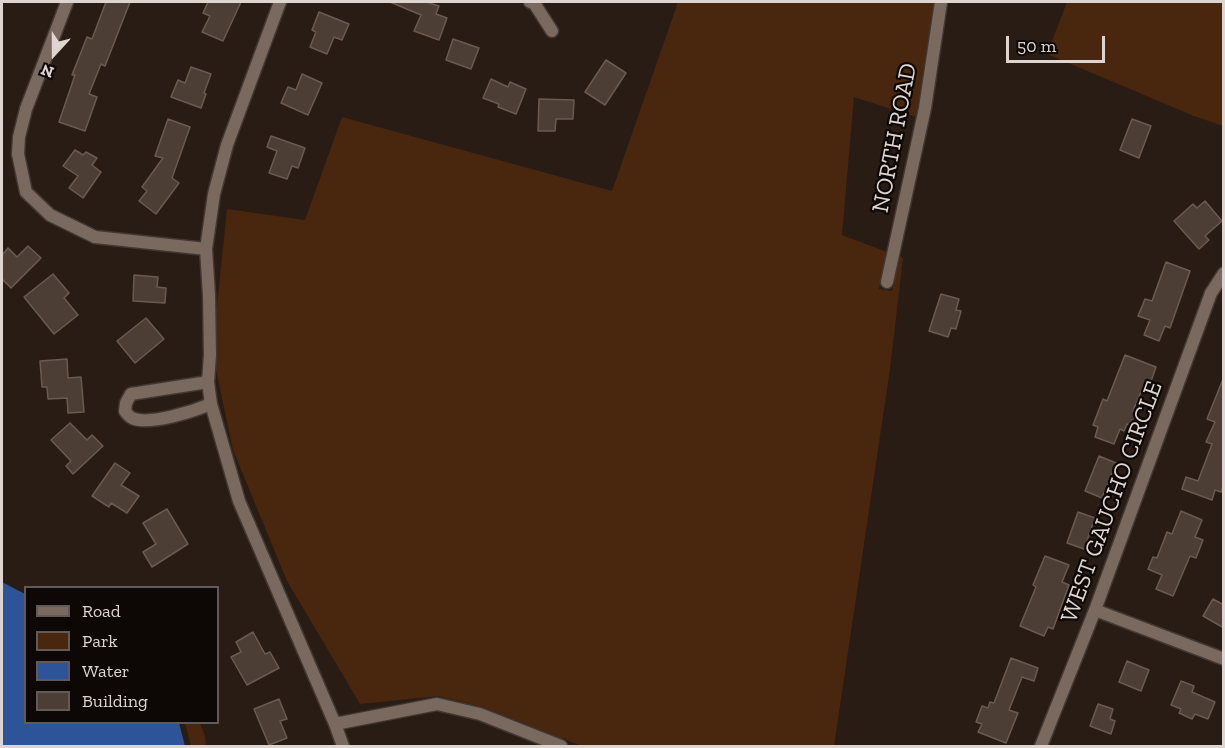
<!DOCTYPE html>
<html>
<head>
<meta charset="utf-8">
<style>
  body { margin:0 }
  #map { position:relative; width:1225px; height:748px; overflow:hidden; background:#291c14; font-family:"Zilla Slab",serif }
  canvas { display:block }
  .frame { position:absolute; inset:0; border:3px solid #ded5d0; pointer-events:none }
  .legend { position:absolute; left:24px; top:586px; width:195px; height:138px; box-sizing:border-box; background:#0d0805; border:2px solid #615a56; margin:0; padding:8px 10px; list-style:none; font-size:18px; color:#ded5d0 }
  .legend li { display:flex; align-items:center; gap:12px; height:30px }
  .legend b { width:30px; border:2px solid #615a56 }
  .north { position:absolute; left:24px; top:24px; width:60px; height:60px; -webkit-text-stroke:4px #0d0805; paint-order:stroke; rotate:201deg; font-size:16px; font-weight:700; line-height:24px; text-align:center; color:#ded5d0 }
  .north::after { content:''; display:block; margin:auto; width:21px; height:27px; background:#ded5d0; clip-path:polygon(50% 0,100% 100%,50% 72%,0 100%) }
  .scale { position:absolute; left:1006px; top:36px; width:99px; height:27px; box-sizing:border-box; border:3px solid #ded5d0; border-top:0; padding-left:8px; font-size:18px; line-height:21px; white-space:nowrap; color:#ded5d0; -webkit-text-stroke:4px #0d0805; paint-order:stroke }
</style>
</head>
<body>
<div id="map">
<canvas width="1225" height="748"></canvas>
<div class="frame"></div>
<ul class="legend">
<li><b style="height:8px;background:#79695f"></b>Road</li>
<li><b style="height:16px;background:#49260e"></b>Park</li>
<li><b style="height:16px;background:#2d5399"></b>Water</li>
<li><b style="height:16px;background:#4d3e35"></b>Building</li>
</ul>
<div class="north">N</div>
<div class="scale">50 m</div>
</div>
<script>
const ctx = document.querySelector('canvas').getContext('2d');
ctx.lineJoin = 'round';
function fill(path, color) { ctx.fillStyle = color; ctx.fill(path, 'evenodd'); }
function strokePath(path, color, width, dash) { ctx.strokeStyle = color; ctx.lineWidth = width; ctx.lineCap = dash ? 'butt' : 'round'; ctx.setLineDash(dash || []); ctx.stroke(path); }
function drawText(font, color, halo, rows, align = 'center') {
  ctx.font = font + ' "Zilla Slab",serif'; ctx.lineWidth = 4.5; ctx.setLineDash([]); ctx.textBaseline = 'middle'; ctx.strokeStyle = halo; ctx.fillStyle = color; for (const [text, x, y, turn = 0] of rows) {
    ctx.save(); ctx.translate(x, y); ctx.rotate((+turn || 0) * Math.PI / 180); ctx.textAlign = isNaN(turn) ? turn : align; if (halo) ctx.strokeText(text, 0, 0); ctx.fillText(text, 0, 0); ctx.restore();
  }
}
const green = new Path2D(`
  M678,2h256l-18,115 -62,-20 -12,138 45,17 -8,37 13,2 8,-35 3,2 -13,111 -56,377h-252l-16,-6v-2h-5l-78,-31 -44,-11 -79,8 -73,-123 -54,-131 -17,-80v-54l11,-107 78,11 37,-103 270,74z
  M1067,2h156v124l-29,-10 -147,-62z
  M185,723h15l5,13 1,10h-15z`);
const water = new Path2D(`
  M2,582l23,12 1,128 153,1 6,23h-183z`);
const building = new Path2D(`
  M106,2h24l-25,64 -4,-2 -12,30 8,3 -12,34 -26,-9 16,-47h-3l15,-38 5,2z
  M208,2h33l-18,39 -21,-9 8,-16 -7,-3z
  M390,2h36l13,4 -3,8 11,4 -8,22 -25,-9 7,-16z
  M319,12l30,12 -7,16 -8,-3 -7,17 -17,-7 6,-15 -4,-2z
  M453,39l26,9 -8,21 -25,-9z
  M606,60l20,13 -21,32 -20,-13z
  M191,67l20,7 -7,19 2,1 -5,14 -30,-11 7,-17 7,3z
  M302,74l20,9 -14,32 -27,-12 7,-16 8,3z
  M491,79l17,8 2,-5 16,7 -10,25 -18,-7 1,-3 -16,-6z
  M539,99l35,1 -1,19h-17l-1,12h-17z
  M168,119l22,8 -18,51 7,5 -23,31 -17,-13 8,-10 -5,-4 21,-29 -8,-2z
  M1132,119l19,7 -12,32 -19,-8z
  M271,136l34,12 -7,20 -6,-2 -5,13 -18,-6 8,-22 -10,-4z
  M75,150l8,5 3,-3 11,6 -5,7 9,7 -18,26 -14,-10 9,-12 -15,-10z
  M1205,201l17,20 -17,15 4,4 -10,9 -25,-28 19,-17 4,4z
  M28,246l13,12 -30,30 -9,-9v-24l6,-7 9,9z
  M1166,262l24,9 -20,57 -5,-2 -6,15 -15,-6 6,-15 -12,-4 7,-17 7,2z
  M53,274l16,19 -5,5 14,17 -24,19 -30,-37z
  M134,275l24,2 -1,10 9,1 -1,15 -32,-2z
  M941,294l18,5 -3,11 5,1 -5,18 -5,-1 -3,9 -19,-6z
  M146,318l18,21 -29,24 -18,-22z
  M1125,355l31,12 -6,17 -5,-2 -12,29 5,2 -5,14 -6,-3 -3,7 -4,-2 -6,15 -19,-7 3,-10 -5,-2 10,-26 4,2z
  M67,359l1,19 13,-1 3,35 -16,1 -1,-15 -19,1 -1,-12h-5l-2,-26z
  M1223,379l1,105 -3,8 -6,-2 -3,10 -30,-11 4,-12 12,4 14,-37 -6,-2 9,-20 -8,-3z
  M70,423l17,17 5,-5 11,11 -30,28 -7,-8 5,-5 -20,-21z
  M1099,456l17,7 -14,35 -17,-7z
  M115,463l15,10 -9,12 18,11 -12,17 -16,-10 -2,4 -17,-11z
  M167,509l21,35 -36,23 -9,-15 13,-8 -13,-21z
  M1181,511l21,9 -7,17 8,3 -7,18 -6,-2 -17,40 -17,-7 6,-14 -14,-6 5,-12 4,1 10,-26 5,2z
  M1078,512l17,6 -11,31 -17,-6z
  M1045,556l24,9 -7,17 7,3 -16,44 -5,-2 -4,9 -24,-10 16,-39 -3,-2z
  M1213,599l11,6v23l-21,-12z
  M253,632l12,22 5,-2 9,16 -32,17 -16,-28 10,-5 -5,-10z
  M1011,658l27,10 -4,13 -12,-4 -13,33 9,3 -12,30 -28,-11 4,-8 -6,-2 6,-16 6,2 2,-6 4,1z
  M1127,661l22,9 -8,21 -22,-9z
  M1181,681l13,5 -2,6 23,10 -7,17 -13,-5 -3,5 -13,-6 2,-4 -10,-4z
  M279,699l8,20 -7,2 7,17 -18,7 -15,-36z
  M1098,704l15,5 -3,10 5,2 -4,13 -21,-8z`);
const street = new Path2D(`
  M67,2l-41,107 -7,28 -1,17 8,38 24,23 45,22 111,12
  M280,2l-53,143 -13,49 -8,55 3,46 1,60 -2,27 3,22 28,97 96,223 8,22
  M530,2l4,1 18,28
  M887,282l38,-174 16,-106
  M208,382l-77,12 -5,9 -1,8c1,2 5,6 7,7 17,8 62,-7 79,-14
  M1095,610l129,49
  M335,724l102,-20 43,10 81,32
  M1041,746l54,-136 116,-317 13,-20`);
const streetNames = [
  ["NORTH ROAD",895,138,-79],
  ["WEST GAUCHO CIRCLE",1112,502,-70]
];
fill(green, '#49260e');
fill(water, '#2d5399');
fill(building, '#4d3e35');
strokePath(building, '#6a5b51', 1.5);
strokePath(street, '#423833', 15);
strokePath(street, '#79695f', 12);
drawText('24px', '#ded5d0', '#0d0805', streetNames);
</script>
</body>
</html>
